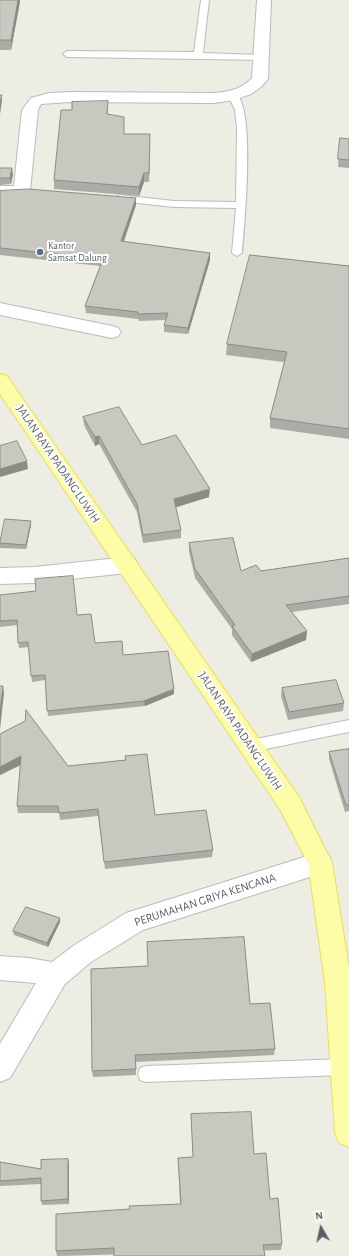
<!DOCTYPE html>
<html>
<head>
<meta charset="utf-8">
<style>
  body { margin:0 }
  #map { position:relative; width:349px; height:1256px; overflow:hidden; background:#edede3; font-family:"Alegreya Sans",sans-serif }
  canvas { display:block }
  .north { position:absolute; left:301px; top:1208px; width:40px; height:40px; -webkit-text-stroke:3px #fff; paint-order:stroke; rotate:351deg; font-size:11px; font-weight:700; line-height:16px; text-align:center; color:#5b5d63 }
  .north::after { content:''; display:block; margin:auto; width:14px; height:18px; background:#5b5d63; clip-path:polygon(50% 0,100% 100%,50% 72%,0 100%) }
</style>
</head>
<body>
<div id="map">
<canvas width="349" height="1256"></canvas>
<div class="north">N</div>
</div>
<script>
const ctx = document.querySelector('canvas').getContext('2d');
ctx.lineJoin = 'round';
function strokePath(path, color, width, dash) { ctx.strokeStyle = color; ctx.lineWidth = width; ctx.lineCap = dash ? 'butt' : 'round'; ctx.setLineDash(dash || []); ctx.stroke(path); }
function fill(path, color) { ctx.fillStyle = color; ctx.fill(path, 'evenodd'); }
function drawText(font, color, halo, rows, align = 'center') {
  ctx.font = font + ' "Alegreya Sans",sans-serif'; ctx.lineWidth = 4; ctx.setLineDash([]); ctx.textBaseline = 'middle'; ctx.strokeStyle = halo; ctx.fillStyle = color; for (const [text, x, y, turn = 0] of rows) {
    ctx.save(); ctx.translate(x, y); ctx.rotate((+turn || 0) * Math.PI / 180); ctx.textAlign = isNaN(turn) ? turn : align; if (halo) ctx.strokeText(text, 0, 0); ctx.fillText(text, 0, 0); ctx.restore();
  }
}
const lane = new Path2D(`
  M201,0h8l-6,53 59,2 3,1 1,2 -1,2 -198,-3 -4,-3 4,-3 127,1z
  M233,92c24,6 11,138 9,161l-5,3 -5,-3 4,-45 -62,-1 -55,-6 -5,-3 5,-3 55,6 62,1 1,-75 -2,-17 -7,-15z
  M349,720v12l-98,20 -5,-2 -2,-4 2,-4 5,-2z
  M345,1059l4,2v12l-4,2 -199,7 -6,-2 -2,-6 2,-6 6,-2z`);
const street = new Path2D(`
  M257,0h14l-3,79 -7,8 -10,7 -17,6 -20,3 -144,-1 -29,2 -3,6 -8,81 -2,4 -28,1v-10h14l8,-76 9,-12 18,-5 21,-1 144,1c15,-1 28,-4 38,-15z
  M0,303l112,23 6,2 3,4 -3,4 -6,2 -112,-23z
  M127,557l8,2 3,6 -3,6 -8,2 -93,10 -34,1v-16l34,-1z
  M320,852l9,3 3,8 -3,8 -186,59 -52,32 -26,22 -55,94 -10,4v-38l36,-61 -36,-3v-24l29,2 23,4 21,-16 53,-33z`);
const primary = new Path2D(`
  M0,374l7,2 292,421 33,66 17,105v179l-10,-4 -4,-10 -10,-150 -13,-93 -4,-27 -27,-52 -281,-417z`);
const wall = new Path2D(`
  M0,0h20l-9,50h-11z
  M108,101v13l16,20h26l-1,48h-5l-5,14 -85,-7v-9l18,-70z
  M340,138l9,1v29l-11,-1z
  M0,168l13,6 -2,10 -11,1z
  M0,191l136,7v7l-12,37 86,11v7l-22,74 -24,-2v-7l2,-5 -27,1 -1,-2 -52,-6 -1,-7 15,-40 -100,-11z
  M349,266v173l-79,-11v-10l14,-56 -58,-7 1,-11z
  M83,417l59,28 67,52 -34,10 6,23v8l-38,5 -6,-31 -38,-68 -4,2 -11,-21z
  M31,521v4l-5,24 -26,-1v-7z
  M189,543l52,28h20l88,-13v46l-57,8 15,19 -1,9 -55,22 -19,-27v-6l-37,-51 -6,-26z
  M0,595l77,20 18,28 28,12 51,39 -29,12 -97,10 -3,-36 -13,2 -3,-35 -10,1 -2,-23 -17,2z
  M282,688l62,15 -1,8 -55,9 -7,-24z
  M0,734l68,32 57,-6v-4l30,59 58,35 -1,7 -107,12 -7,-53 -38,4 -1,-7h-41l-1,-7 4,-41 -21,10z
  M349,749v62l-4,1 -16,-53v-7z
  M60,918v4l-12,25 -34,-12 -1,-4z
  M250,1004l25,45 -1,6 -138,7v13l-43,2 -1,-6z
  M191,1114l63,40 16,45 12,45 -1,6 -224,6 -1,-5 74,-42 50,-5 -2,-46 15,-1z
  M68,1159l1,5v40l-27,1 -1,-4v-17l-41,2v-24l41,7z`);
const shadedWall = new Path2D(`
  M18,0h2v2l-9,48v-10z
  M2,95v6l-2,13v-10z
  M150,134v10l-1,38v-9z
  M12,168l1,6 -2,10 -1,-6z
  M144,173v9l-5,14v-9z
  M136,198v7l-15,43v-7z
  M210,253v7l-22,74v-6z
  M99,436v8l-4,2v-9z
  M27,461l1,8 -28,8v-8z
  M210,489l-1,8 -35,11v-9z
  M31,521v4l-5,24v-4z
  M307,631l-1,9 -55,22 1,-8z
  M3,686l1,7 -4,37v-18z
  M174,689v5l-29,12 -1,-5z
  M21,756l1,8 -22,11v-8z
  M60,918v4l-12,25 -1,-4z
  M68,1159l1,5v40l-1,-5z`);
const building = new Path2D(`
  M0,0h18l-7,40h-11z
  M0,95h2l-2,9z
  M108,101l-1,13 17,3v17h26l-1,39h-5l-5,14 -85,-7 7,-70h11v-8z
  M340,138l9,1v21l-11,-1z
  M0,168h12l-2,10h-10z
  M28,189l108,9 -15,43 89,12 -22,75 -24,-3 4,-12 -30,1v-2l-53,-6 18,-47 -103,-11v-57z
  M250,255l99,11v163l-79,-11 17,-66 -60,-8z
  M119,407l23,38 34,-10 34,54 -36,10 7,31 -38,5 -6,-31 -38,-68 -4,1 -12,-20z
  M17,441l10,20 -27,8v-23z
  M5,519l26,2 -5,24 -26,-2z
  M233,538l8,33 15,-6 5,6 88,-13v38l-63,9 21,26 -55,23 -20,-28 3,-1 -40,-56 -6,-26z
  M73,576l4,39 14,-1 4,29 27,-2 1,14 45,-4 6,38 -30,12 -97,10 -2,-36 -14,1 -3,-34 -10,1 -1,-23 -17,1v-26l36,-4 -1,-12z
  M336,680l8,23 -55,9 -7,-24z
  M0,686h3l-3,26z
  M26,710l42,56 58,-6 -1,-4 22,-2 8,61 51,-5 7,40 -109,12 -6,-53 -39,4 -1,-7h-41l4,-50 -21,11v-33l25,-13z
  M349,749v56h-3l-17,-53z
  M26,907l34,11 -13,25 -34,-12z
  M244,937l6,67 20,-1 5,46 -140,6 1,14 -44,2 -1,-102 57,-3 -1,-24z
  M251,1112l3,42 12,-1 4,46 8,-1 4,46 -19,1 2,11h-151v-8l-58,3v-37l74,-5 -1,-3 52,-2 -3,-46 15,-1 -2,-43z
  M68,1159v40l-27,2v-23l-41,3v-19l41,7v-9z`);
const markers = [
  [40,252,4,"#5c6f8a"]
];
const farServicenames = [
  ["Kantor",48,246],
  ["Samsat Dalung",48,258]
];
const streetNames = [
  ["JALAN RAYA PADANG LUWIH",58,464,56],
  ["JALAN RAYA PADANG LUWIH",240,731,56],
  ["PERUMAHAN GRIYA KENCANA",205,900,-18]
];
strokePath(lane, '#babbc1', 2);
strokePath(street, '#babbc1', 2);
strokePath(primary, '#efdc5a', 2);
fill(lane, '#fff');
fill(street, '#fff');
fill(primary, '#fdfda7');
fill(wall, '#acaba5');
fill(shadedWall, '#8c8b86');
fill(building, '#c8c7c0');
strokePath(building, '#8c8b86', 1);
for (const [x, y, r, color] of markers) { const dot = new Path2D(); dot.arc(x, y, r, 0, 2 * Math.PI); ctx.fillStyle = color; ctx.fill(dot); strokePath(dot, '#fff', 1.5); }
drawText('10px', '#4e5e75', '#fff', farServicenames, 'left');
drawText('12px', '#5b5d63', '#fff', streetNames);
</script>
</body>
</html>
